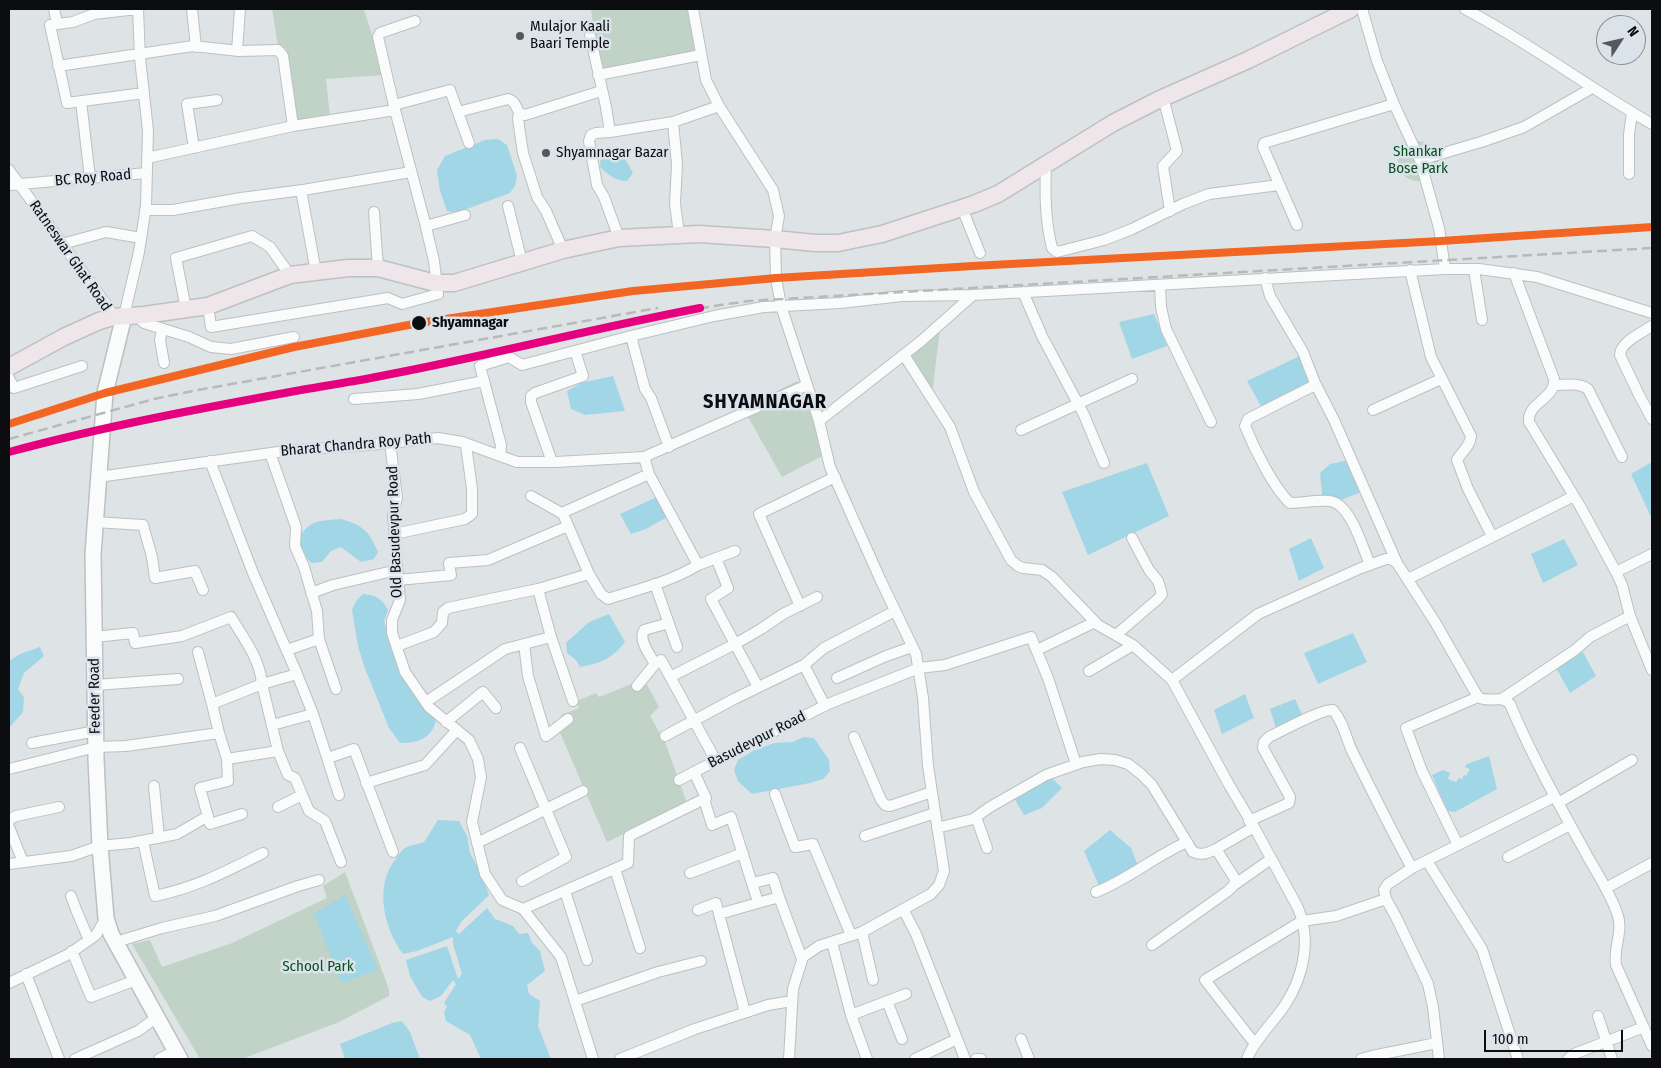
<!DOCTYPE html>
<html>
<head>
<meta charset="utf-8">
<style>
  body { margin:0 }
  #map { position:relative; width:1661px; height:1068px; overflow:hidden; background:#dee3e6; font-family:"Fira Sans Condensed",sans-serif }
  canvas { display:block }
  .frame { position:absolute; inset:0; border:10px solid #0b0d10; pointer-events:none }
  .north { position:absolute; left:1596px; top:15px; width:50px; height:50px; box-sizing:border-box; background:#dbe3ea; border:1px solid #888d93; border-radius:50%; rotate:55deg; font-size:14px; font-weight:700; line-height:20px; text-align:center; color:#0b0d10 }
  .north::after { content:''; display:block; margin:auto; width:18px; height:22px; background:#55585b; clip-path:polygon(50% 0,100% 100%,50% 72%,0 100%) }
  .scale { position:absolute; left:1484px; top:1030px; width:139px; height:22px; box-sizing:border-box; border:2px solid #0b0d10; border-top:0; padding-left:6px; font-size:15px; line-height:18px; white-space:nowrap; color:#0b0d10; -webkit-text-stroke:4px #dbe3ea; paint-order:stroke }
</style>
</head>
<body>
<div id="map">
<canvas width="1661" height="1068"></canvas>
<div class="frame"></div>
<div class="north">N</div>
<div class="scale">100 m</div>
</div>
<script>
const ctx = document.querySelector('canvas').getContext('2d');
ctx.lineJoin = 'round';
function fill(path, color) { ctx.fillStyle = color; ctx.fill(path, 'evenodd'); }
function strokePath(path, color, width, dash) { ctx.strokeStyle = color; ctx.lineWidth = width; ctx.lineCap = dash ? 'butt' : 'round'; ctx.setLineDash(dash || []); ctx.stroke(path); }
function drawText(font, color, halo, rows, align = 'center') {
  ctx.font = font + ' "Fira Sans Condensed",sans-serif'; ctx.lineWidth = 5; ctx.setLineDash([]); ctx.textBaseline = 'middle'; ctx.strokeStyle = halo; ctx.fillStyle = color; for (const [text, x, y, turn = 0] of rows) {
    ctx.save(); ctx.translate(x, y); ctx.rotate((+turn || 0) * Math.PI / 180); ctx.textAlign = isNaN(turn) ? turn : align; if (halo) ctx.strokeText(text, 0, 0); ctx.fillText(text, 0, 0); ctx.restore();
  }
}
const green = new Path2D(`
  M272,9l92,1 21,65 -59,4 4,38 -33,3 -11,-71 -8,-3z
  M591,9h98l8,44 -96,17 -7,-34z
  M1398 161a20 20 0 1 1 40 0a20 20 0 1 1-40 0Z
  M940,329l-9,73 -31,-41z
  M797,381l33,71 -48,25 -39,-69z
  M644,679l15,28 -9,9 15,26 22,61 -80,39 -49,-114 5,-6 -2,-7 18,-7 -2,-7 19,-8 3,4z
  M345,872l44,117v7l-50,26 -97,37h-42l-68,-115 18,-4 12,27 70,-24 95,-45 -4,-12z`);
const water = new Path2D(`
  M498,139l9,6 10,31 -2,10 -5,7 -54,20 -9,-2 -7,-20 -3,-21 8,-14 40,-16z
  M605,152c18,3 20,5 28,21l-6,8c-12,0 -18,-6 -27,-14l1,-11z
  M1154,314l13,32 -35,13 -13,-37z
  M1300,356l11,27 -49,25 -15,-27z
  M613,376l12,35 -40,4 -14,-6 -4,-18 14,-8z
  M1349,460l16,14 -6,19 -16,6 -2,9 -18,-5 -3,-30 10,-9z
  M1652,462v57l-21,-45z
  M1147,463l22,53 -81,39 -26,-63z
  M657,497l12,19 -23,13 -15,5 -11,-20z
  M341,519c23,7 27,11 37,33l-4,7 -13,3 -20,-15 -10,4 -9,11 -11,1 -10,-11 -3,-13c12,-20 22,-18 43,-20z
  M1311,538l13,30 -25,13 -10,-32z
  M1564,539l14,26 -35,18 -12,-29z
  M363,594c12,1 19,4 25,16l-4,11 13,43 11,19 28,37c-4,19 -19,23 -36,23l-11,-15 -25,-62 -6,-20 -6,-36 4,-9z
  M609,614l16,28c-13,17 -24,21 -45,25l-4,-7 -9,-7 -1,-10 23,-21z
  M1353,633l14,29 -49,22 -14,-31z
  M40,647l4,9 -20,17 -6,16 6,8 -1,15 -14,16v-67l11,-7z
  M1583,652l13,24 -26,17 -15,-27z
  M1245,694l9,24 -32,16 -8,-24z
  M1295,699l8,18 -27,11 -6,-19z
  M804,737l10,1 15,22 1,11 -7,8 -13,4 -58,11 -14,-13 -4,-11 4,-10 15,-9 21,-8 19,-1z
  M1489,756l8,33 -42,23 -8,-1 -15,-36 11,-5 7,3 -2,6 8,3 3,-4 3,1 2,-4 2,1 4,-7 -5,-2 2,-3z
  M1050,776l12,12 -20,20 -18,7 -10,-17z
  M438,820l21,1 8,15 3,17 10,19 9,23 -28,27 -5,9 3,3 28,-26 8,11 18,7 6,8 9,-1 4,10 8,8 5,20 -18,14 2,9 11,7 -2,25 13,33h-70l-11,-24 -24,-14 -2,-8 3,-7 -3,-3 12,-19 -3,-4 -12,16 -11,5 -8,-4 -12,-21 -4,-16 41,-14 11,33 4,-5 -9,-30v-7l-36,14 -14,3c-19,-25 -29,-68 -8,-94 3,-4 7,-10 10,-12 6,-3 14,-4 19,-6z
  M1110,830l21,18 7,18 -38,22 -16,-37z
  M345,895l33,75 -37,13 -27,-69z
  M402,1021l8,11 10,27h-75l-5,-15 52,-21z`);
const street = new Path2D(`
  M54,9l3,15
  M137,9l-43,5 -21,8 -23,3 17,78 77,-10
  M192,9l4,38
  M693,9l13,71 13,26 54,84 6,26 -4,23 1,39 5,28 38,115 11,46 51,114 35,73 7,44 5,68 16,105 -5,14 -8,9 -69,38 -43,14 -16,11 -10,32 -4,70
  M1465,9c65,34 124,79 187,115
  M590,35l16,72 4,25
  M237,51l3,-42
  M58,66l135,-20 46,5 39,-1 5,6 10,70
  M598,75l103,-20
  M1163,97l14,54 -14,15 7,45
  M81,101l9,77
  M394,105l56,-15 19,53
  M458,112l50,-13c7,2 8,7 11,14l6,2 76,-24
  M519,113l-1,6 5,34 14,44 9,14 17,39
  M673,122l4,42 -2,40 4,30
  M194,148l-7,-44 30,-4
  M147,158l146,-32 102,-16
  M1420,160l61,-18 43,-15 68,-39
  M1046,165c-1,28 -1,55 6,83l5,4 47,-12 28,-11 51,-25 26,-10 70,-9
  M9,170l99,137 5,10
  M1629,174v-40l3,-21
  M9,185l138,-12
  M301,190l15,82
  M508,206l14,56
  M962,208l18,45
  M145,210h28l68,-12 62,-8 108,-18
  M374,212l4,56
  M1297,225l-34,-78 1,-4 130,-39
  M426,226l39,-11
  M619,238l-15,-41 -7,-12 -8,-44 2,-6 5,-2 14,-1 63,-10 46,-16
  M62,244l44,-12 35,6
  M1445,269h34l58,8 115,36
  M1474,269l8,51
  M1410,270l21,87 40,79c-1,11 -9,15 -14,24l11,29 24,47
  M1514,273l40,106c2,20 -27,23 -25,43l51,84 36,66 6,13 8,31 22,54
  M1265,278l5,18 33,56 12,31 -2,3 -65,33 -3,7c9,22 28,61 45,77 13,0 26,-3 39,-2 21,1 34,47 41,64
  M1160,285l1,22 5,22 45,93
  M1023,292l19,44 42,79 20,48
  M208,306l3,21 177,-29 14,6 36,-10 -4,-33 -9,-38 -30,-113 -17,-73 2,-4 35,-12
  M186,309l-10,-51 76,-22 18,11 20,28
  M136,315l8,8 45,14 22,10 20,2 63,-12
  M124,316l15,-64 7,-46 2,-75 -8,-73 -2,-49
  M1652,326c-9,6 -32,16 -32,29l19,40 13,24
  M162,329l-2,11 4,23
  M904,355l46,72 24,65 37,68 7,6 5,2 19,2 10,7 46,48 35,20 39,35 56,103 26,44 43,79c15,32 7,70 -12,99 -12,18 -30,34 -38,54
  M9,378l5,10 68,-22
  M1314,381l20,39 63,143
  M1554,385c12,0 24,-3 34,4l34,68
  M354,399l64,-5 66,-13
  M1373,410l68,-31
  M819,421l101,-79 53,-47 472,-26 -6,-41 -19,-68 -26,-56 -17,-43 -15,-52
  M1021,430l111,-51
  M390,443l7,54 -4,19 7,84 -8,20v13l13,39 24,35 40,33 9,19 3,18 -9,45 13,52 17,26 21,9 38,48 32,102
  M669,447l-18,-49 -6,-9 -14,-53 83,-20 50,-9 76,-4 62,-7 71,-1
  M270,453l26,74 -1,19 9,21 13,44 2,28 17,50
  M500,456l1,-11 -21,-79 29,-9 13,8 109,-29
  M210,461l43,112 44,101 -35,10 16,67 10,24 7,3 14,33 16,10 16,41
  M552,462l-21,-60v-6l4,-3 48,-17 -8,-25
  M98,477l195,-27 65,-4 80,-8 24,4 55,20h39l88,-5 163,-72
  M531,496l32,18
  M95,522l48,3 9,32 3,21 40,-7 8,19
  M394,534l71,-15 7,-5v-25l-6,-44
  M716,558l12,30 -17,11 47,88
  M698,565l37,-14
  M1616,572l36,-18
  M589,574l12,20 7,5c31,-10 62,-17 90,-34l-49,-91 -5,-17
  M1408,579l166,-83
  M398,580l53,-5 -2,-12 39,-3 80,-34
  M655,584l22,63
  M311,593l22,-8 64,-15
  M800,606l-41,-92 76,-37
  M1116,635l43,-37 3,-4 -4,-13 -9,-11 -17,-32
  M94,637l39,-4 2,10 47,-7 49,-19c13,22 29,42 31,67l-50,20 7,29 8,26 1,22 -28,7 10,36 32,-10
  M551,637l22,64
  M524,644l4,32 18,60 22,-17
  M397,646l37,-14 8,-9 1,-11 5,-4 90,-19
  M287,650l32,-11
  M1037,650l58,-28
  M198,652l14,52
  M655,664c-5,-9 -17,-24 -11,-34l25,-7
  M804,665l20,-17 71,-37
  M1089,671l44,-26
  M297,674l16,40
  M670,677l65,-33 26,-15 22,-15 34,-17
  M837,678l49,-22 26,-9
  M1172,680l86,-66 103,-46 25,-9h5l6,4 38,59 43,75c12,7 23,-3 32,7 21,50 47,97 73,144 11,21 26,42 34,65 7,18 -4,34 -1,52l36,81
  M95,685l83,-6
  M637,686l18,-22 6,-4 55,101
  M1502,699l73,-49 15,-13 40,-21
  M426,702l79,-53 46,-12 -13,-48 51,-15 -26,-60 1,-2 85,-38
  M446,722l37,-30 13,16
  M272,725l41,-11 26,81
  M665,736l69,-37 70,-34 21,41
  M854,737l27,63 4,5 5,1 42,-14
  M32,743l64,-12
  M520,748l46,109 -44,24
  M328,758l26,-9 39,103
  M227,759l51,-8
  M9,769l87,-22 30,-1 93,-13
  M679,780l15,-8
  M366,783l59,-18 32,-35
  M154,786l5,52
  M775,794l20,53 18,-3 38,91
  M704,799l8,26 19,-8 27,85
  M1558,803l74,-43
  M278,807l24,-12
  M976,817l11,31
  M9,821l1,-2 6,-3 43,-9
  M1249,821l40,-18 1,-6 -27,-49 1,-6 5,-5c13,-6 52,-28 64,-27 10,11 13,28 19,41 20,40 39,79 60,117
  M9,827l14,35
  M937,828l36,-9 17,-12 56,-32 37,-13 18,-3 14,1 13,4 13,10 11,11 41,67c9,4 15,1 23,-3l19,30 -1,6 -6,6 -76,54
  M865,836l70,-23
  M143,841l12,55c42,-9 70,-24 108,-43
  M477,843l106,-52
  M1458,845l-36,-74 -16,-43 72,-31
  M1216,849l38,-22
  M1508,857l62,-32
  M1427,861l55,88 36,110
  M9,864l62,-8 29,-10 31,-3 46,-9 31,-18
  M615,869l25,79
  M690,873l53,-20
  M753,883l20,-5 6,19 23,62
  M1234,885l37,-26
  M1606,888l46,-25
  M565,891l22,69
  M1096,892c33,-13 59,-36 91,-50
  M71,896l6,16 12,28
  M523,909l105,-46 1,-27 77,-38 -12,-26 134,-68 91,-36 26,-3 86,-28 17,41 28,86
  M903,909l13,25 49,125
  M698,910l18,-7 29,109
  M719,914l60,-17
  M862,932l11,48
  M116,942l46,-14 53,-12 83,-30 21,-6
  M832,942l19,73 16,44
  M72,951l19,46 45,-17
  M26,974l33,85
  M9,983l60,-29 20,-14 7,-5 10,-17
  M575,1001l83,-29 43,-11
  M887,1001l15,38
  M851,1015l55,-21
  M1598,1016l14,43
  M1021,1039l8,20
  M1255,1044l-50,-64 97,-59 34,-5 50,-17
  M75,1059l63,-28 19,-14
  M159,1059l16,-8
  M620,1059l75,-30 73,-24 24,-4
  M915,1059l42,-20
  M976,1059h5
  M1361,1059l11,-3 65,-13
  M1439,1059l-6,-52 -5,-23 -32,-67 -10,-18 -2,-9 4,-6 24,-16 142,-71
  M1568,1059l6,-5 70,-27`);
const secondary = new Path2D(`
  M124,316l-19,77 -12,161 3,205 4,87 6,72 5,16 69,125`);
const primary = new Path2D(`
  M9,367l55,-30 35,-16 14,-4 31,-2 64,-9 82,-31 58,-7h30l57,15h19l109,-33 56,-12 80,-4 76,5 40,4h23l44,-9 92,-30 24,-10 115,-71 45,-23 90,-40 103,-51`);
const rail = new Path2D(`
  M9,439l145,-40 44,-9 460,-82
  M9,452c123,-34 250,-53 376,-76 121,-23 241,-59 364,-75l903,-53`);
const rail1 = new Path2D(`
  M9,424l96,-31 189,-46 125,-24 214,-32 143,-13 197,-12 468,-25 211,-14`);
const rail2 = new Path2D(`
  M9,452c96,-26 194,-44 292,-62 28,-5 57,-9 85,-15 105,-20 209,-47 314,-67`);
const markers = [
  [520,36,5,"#55585b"],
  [546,153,5,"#55585b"],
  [419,323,8,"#0b0d10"]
];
const poiNames = [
  ["Mulajor Kaali",530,27],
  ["Baari Temple",530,44],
  ["Shyamnagar Bazar",556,153]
];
const parkNames = [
  ["Shankar",1418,152],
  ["Bose Park",1418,169],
  ["School Park",318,967]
];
const streetNames = [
  ["BC Roy Road",93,178,-5],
  ["Ratneswar Ghat Road",70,256,55],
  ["Bharat Chandra Roy Path",356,445,-5],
  ["Old Basudevpur Road",395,532,-92],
  ["Feeder Road",95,696,-91],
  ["Basudevpur Road",757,740,-27]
];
const stopNames = [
  ["Shyamnagar",432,323]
];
const districtNames = [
  ["SHYAMNAGAR",765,402]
];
fill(green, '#c1d3c6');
fill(water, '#a1d6e6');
strokePath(street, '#bcc0c2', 12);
strokePath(secondary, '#bcc0c2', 18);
strokePath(primary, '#bec0c2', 19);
strokePath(street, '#fafbfb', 10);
strokePath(secondary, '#fafbfb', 15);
strokePath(primary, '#efe6e9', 16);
strokePath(rail, '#b9b9bb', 2.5, [10, 5]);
strokePath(rail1, '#f26522', 8);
strokePath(rail2, '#e5007d', 8);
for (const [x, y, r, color] of markers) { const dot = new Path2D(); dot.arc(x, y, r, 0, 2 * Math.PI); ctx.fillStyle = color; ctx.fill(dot); strokePath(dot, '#dbe3ea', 2); }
drawText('15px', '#0b0d10', '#dbe3ea', poiNames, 'left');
drawText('15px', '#08511b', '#dbe3ea', parkNames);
drawText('15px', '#0b0d10', '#dbe3ea', streetNames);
drawText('bold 15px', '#0b0d10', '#dbe3ea', stopNames, 'left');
ctx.letterSpacing = '1px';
drawText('bold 20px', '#0b0d10', '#dbe3ea', districtNames);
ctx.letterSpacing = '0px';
</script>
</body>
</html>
